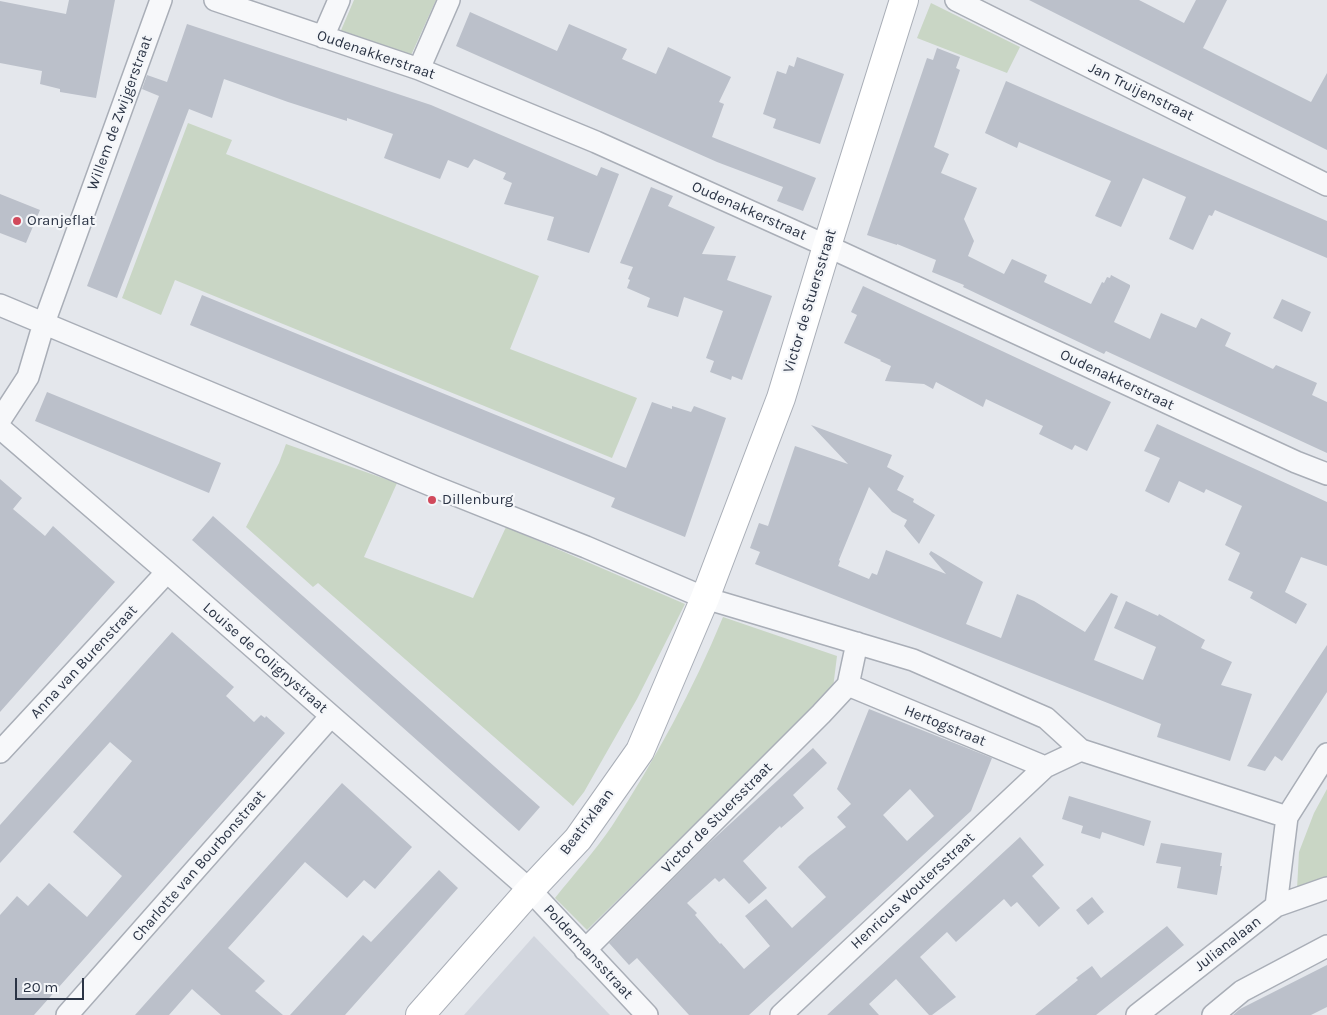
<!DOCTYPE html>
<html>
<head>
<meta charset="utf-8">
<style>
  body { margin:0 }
  #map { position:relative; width:1327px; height:1015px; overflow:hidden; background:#e4e7ec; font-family:Karla,sans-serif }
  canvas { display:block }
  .scale { position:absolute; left:15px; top:978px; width:69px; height:22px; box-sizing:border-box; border:2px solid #2b3445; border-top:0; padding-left:6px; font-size:15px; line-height:18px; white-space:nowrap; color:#2b3445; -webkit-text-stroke:4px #f4f6f9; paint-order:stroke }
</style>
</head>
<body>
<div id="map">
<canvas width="1327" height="1015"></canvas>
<div class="scale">20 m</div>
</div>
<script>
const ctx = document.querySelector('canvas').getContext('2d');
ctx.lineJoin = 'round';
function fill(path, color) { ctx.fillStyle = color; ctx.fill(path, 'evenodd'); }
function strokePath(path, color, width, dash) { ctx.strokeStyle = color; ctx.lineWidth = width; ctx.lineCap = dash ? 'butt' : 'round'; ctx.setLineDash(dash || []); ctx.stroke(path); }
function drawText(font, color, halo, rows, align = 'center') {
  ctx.font = font + ' Karla,sans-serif'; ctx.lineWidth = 4.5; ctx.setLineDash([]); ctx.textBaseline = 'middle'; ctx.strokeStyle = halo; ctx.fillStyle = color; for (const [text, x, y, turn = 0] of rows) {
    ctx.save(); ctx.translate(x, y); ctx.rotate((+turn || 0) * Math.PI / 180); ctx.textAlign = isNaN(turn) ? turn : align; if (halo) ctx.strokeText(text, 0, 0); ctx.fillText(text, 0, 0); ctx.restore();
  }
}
const built = new Path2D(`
  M534,936l76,79h-146z`);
const green = new Path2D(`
  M354,0h82l-28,62 -69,-27z
  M931,3l89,44 -13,26 -90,-35z
  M188,123l44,17 -6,14 313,122 -29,73 127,49 -25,60 -437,-178 -14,35 -39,-17z
  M286,444l111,39 -33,74 109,41 33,-71 179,77 -48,95 -53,93 -11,14 -255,-223 -5,4 -67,-60 33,-64z
  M723,617l114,39 -4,32 -246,242 -32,-32c19,-24 40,-47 57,-72 43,-66 81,-136 111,-209z
  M1327,789v90l-30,10 2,-37 15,-39z`);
const building = new Path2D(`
  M69,0h46l-19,98 -36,-6v-3l-20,-5 2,-13 -42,-8v-62l66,13z
  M1029,0h110l45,23 12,-23h31l-24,48 108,54 16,-29v77z
  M470,12l87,39 12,-27 58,25 -5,10 34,15 12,-27 63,30 -12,25 5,2 -12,33 104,41 -13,33 -26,-10 6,-14 -66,-25 -261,-116z
  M187,24l244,81 166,71 4,-9 18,7 -30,79 -42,-13 7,-23 -50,-13 8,-21 -9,-4 3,-6 -32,-14 -6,9 -20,-8 -8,19 -56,-21 9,-24 -46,-16v3l-59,-19 -64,-23 -12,39 -23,-9 -72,189 -30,-12 72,-190 -17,-7 5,-14 20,7z
  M937,48l23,9 -4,11 4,2 -26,77 15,7 -8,19 36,15 -13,31 10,22 -6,15 36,18 8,-15 35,16 -3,7 47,22 11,-22 2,1 3,-6 3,1 1,-3 19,10v2l-16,35 36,17 11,-26 35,15 5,-10 30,15 -6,13 48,23 3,-4 41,18 -5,12 15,7v51l-221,-102 -2,3 -141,-67 1,-2 -32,-13 4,-12 -39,-16v1l-30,-10 60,-177 6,2z
  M797,57l47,17 -24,70 -47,-16 3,-9 -13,-5 14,-43 9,3 3,-9 5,2z
  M1006,81l321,140v37l-112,-48 -3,6 -3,-1 -16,35 -24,-11 17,-42 -43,-19 -22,49 -26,-11 16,-35 -92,-39 -2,6 -32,-15z
  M651,187l22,9 -5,10 47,21 -13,27 34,2 -9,24 45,16 -30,84 -10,-4 -1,4 -21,-8 4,-11 -8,-3 17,-47 -39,-14 -6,20 -31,-10 3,-9 -23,-10 3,-8 -2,-1 5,-12 -13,-4z
  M0,194l40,16 -14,33 -26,-10z
  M863,286l248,116 -24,49 -12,-6 -3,5 -33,-16 4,-8 -57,-27 -3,8 -47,-25 -3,7 -9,-5 -39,-3 6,-15 -11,-5 1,-1 -37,-17 13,-28 -6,-3z
  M202,295l424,173 26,-66 20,7v-3l19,6 3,-6 32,12 -41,119 -74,-30 4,-9 -425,-173z
  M1282,299l29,13 -9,20 -29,-14z
  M47,392l174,71 -12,30 -174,-72z
  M1157,424l170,78v64l-26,-9 -16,35 22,12 -11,20 -46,-26 3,-6 -25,-12 12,-27 -15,-8 17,-39 -36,-17 -2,4 -25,-12 -10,22 -24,-12 15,-33 -16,-7z
  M811,425l81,30 -5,12 17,9 -7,14 17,9 -1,3 22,13 -16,29 -15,-18 3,-6 -15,-8 -23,-25 -30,73 1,1 -2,5 31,13 3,-6 5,2 9,-25 60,24 -17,-20 2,-3 52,31 -17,42 35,14 16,-44 17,7 51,31 26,-39 7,3 -24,64 49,20 13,-33 -42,-19 12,-27 32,15 1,-2 46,26 -4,8 31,14 -11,23 31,9 -22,67 -73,-24 4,-13 -406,-160 5,-12 -10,-4 9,-25 9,3 27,-80 53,18z
  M0,479l22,19 -9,11 32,27 8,-10 62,56 -115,130z
  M213,516l327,291 -21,24 -327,-291z
  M172,632l62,55 -8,9 28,26 7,-7 4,3 1,-2 19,17 -251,282h-34v-100l17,-19 11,10 21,-23 38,34 35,-41 -49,-44 59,-71 -22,-19 -110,121v-38z
  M1327,645v47l-37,57 -8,12 -7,-5 -10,15 -18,-5z
  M869,709l123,49 -21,53 -222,204h-60l-52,-57 -8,7 -20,-22 98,-98 106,-97 14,15 -34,32 11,13 -23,20 -1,-2 -37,35 24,27 -18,16 -25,-26 -5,4 -4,-4 -28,25 10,10 -2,2 25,29 1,-1 23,26 26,-23 -25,-30 21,-17 26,29 34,-31 -28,-30 10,-10 38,-30 -9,-10 14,-13 -14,-15zM910,789l24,27 -27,25 -24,-26z
  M342,783l70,64 -37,42 -11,-9 -17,18 -42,-36 -77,86 37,33 -10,10 28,24h-62l-29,-26 -23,26h-34z
  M1069,796l82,25 -7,25 -42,-14 -2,7 -19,-6 2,-7 -21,-7z
  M1020,837l24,28 -12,11 28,32 -21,19 -22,-25 -6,5 -7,-8 -48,43 -9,-10 -27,25 36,40 -24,18h-3l-33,-36 -27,25 10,11h-52z
  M1161,843l61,10 -2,13h2l-5,29 -40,-7 4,-21 -25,-4z
  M439,870l19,18 -113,127h-55l73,-80 8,7z
  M1092,897l12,15 -16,13 -12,-15z
  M1167,926l17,19 -88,70h-61l43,-35 -2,-2 16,-12 9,12z
  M1327,965v42l-16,8h-78l7,-6z`);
const street = new Path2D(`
  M215,0l204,69 177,73 231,104 469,216 31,12
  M956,0l371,185
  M323,37l16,-37
  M419,69l30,-69
  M0,305l433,181 153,61 119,51 208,62 133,58 35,32 206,67
  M0,420l28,-43 16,-54 117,-323
  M0,428l167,144 363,318 117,125
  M857,643l-9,42 197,82
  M0,752l167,-180
  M1276,906l11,-89 40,-63
  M585,950l236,-236 27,-29
  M67,1015l264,-299
  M781,1015l264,-248 36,-17
  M1137,1015l139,-109 51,-18
  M1213,1015l29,-24 85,-45`);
const secondary = new Path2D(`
  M420,1015l110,-125 48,-51 62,-88 65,-153 76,-200 46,-152 77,-246`);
const markers = [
  [17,221,5,"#d1495b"],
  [432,500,5,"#d1495b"]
];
const streetNames = [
  ["Oudenakkerstraat",376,55,19],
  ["Jan Truijenstraat",1141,92,26],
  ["Willem de Zwijgerstraat",120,113,-70],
  ["Oudenakkerstraat",749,211,24],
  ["Victor de Stuersstraat",810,301,-73],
  ["Oudenakkerstraat",1117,380,25],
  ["Louise de Colignystraat",265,658,41],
  ["Anna van Burenstraat",84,662,-47],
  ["Hertogstraat",945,726,22],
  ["Victor de Stuersstraat",717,818,-45],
  ["Beatrixlaan",587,822,-53],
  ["Charlotte van Bourbonstraat",199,866,-49],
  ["Henricus Woutersstraat",913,891,-43],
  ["Julianalaan",1228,944,-38],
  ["Poldermansstraat",588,952,47]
];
const poiNames = [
  ["Oranjeflat",27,221],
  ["Dillenburg",442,500]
];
fill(built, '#d2d6de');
fill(green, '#c9d6c5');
fill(building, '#bbc0ca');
strokePath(street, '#a9aeb7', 24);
strokePath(secondary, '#a9aeb7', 30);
strokePath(street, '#f7f8fa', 21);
strokePath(secondary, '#fff', 28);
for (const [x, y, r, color] of markers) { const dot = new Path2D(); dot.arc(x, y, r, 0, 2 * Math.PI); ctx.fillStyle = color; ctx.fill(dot); strokePath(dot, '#f4f6f9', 2); }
drawText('15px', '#2b3445', '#f4f6f9', streetNames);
drawText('15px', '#2b3445', '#f4f6f9', poiNames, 'left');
</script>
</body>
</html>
